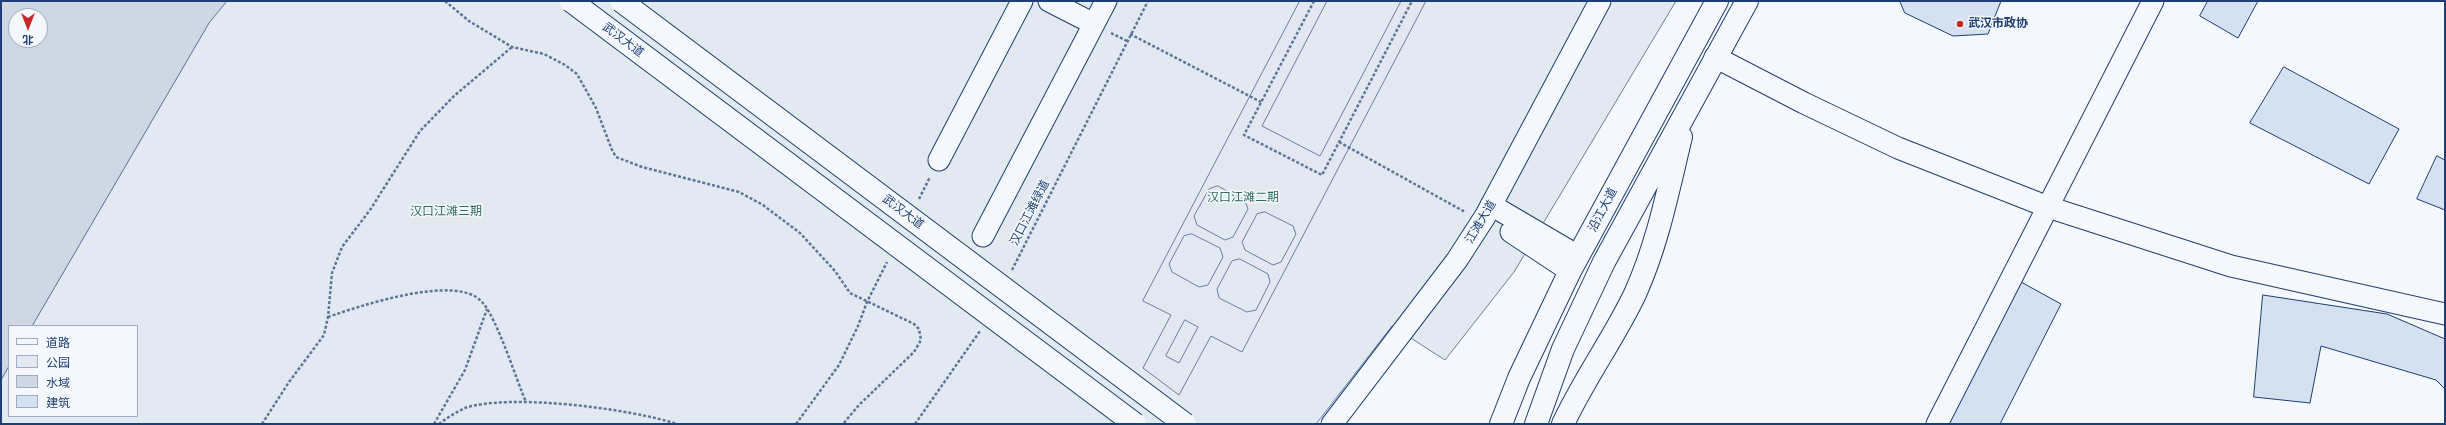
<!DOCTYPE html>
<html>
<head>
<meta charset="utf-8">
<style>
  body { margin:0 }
  #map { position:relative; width:2446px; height:425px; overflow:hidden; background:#f4f7fb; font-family:"Fira Sans Condensed","Noto Sans SC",sans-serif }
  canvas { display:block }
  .frame { position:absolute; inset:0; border:2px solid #1d3f73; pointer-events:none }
  .legend { position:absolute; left:8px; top:325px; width:130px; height:92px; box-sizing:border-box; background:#f4f7fb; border:1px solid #9eadc5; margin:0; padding:5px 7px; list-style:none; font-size:12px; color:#1d3f73 }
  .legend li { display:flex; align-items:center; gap:8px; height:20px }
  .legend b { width:20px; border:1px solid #9eadc5 }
  .north { position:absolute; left:8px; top:8px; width:40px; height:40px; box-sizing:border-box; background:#f4f7fb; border:1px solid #9eadc5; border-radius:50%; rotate:180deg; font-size:11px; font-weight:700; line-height:16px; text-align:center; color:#1d3f73 }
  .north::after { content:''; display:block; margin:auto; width:14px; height:18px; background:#c62828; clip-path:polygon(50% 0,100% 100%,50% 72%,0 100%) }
</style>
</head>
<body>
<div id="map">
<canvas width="2446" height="425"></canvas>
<div class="frame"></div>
<ul class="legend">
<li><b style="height:5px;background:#f4f7fb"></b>道路</li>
<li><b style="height:11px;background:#e3e9f0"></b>公园</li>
<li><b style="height:11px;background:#cfd7e4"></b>水域</li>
<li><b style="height:11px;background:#d5e0f0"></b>建筑</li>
</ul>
<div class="north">北</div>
</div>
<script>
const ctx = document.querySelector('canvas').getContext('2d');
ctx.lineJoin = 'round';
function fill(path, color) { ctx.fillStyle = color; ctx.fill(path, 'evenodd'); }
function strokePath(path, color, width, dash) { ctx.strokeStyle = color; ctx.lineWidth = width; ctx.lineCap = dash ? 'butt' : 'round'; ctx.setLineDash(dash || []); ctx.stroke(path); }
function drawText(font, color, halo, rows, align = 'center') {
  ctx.font = font + ' "Fira Sans Condensed","Noto Sans SC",sans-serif'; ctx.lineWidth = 3; ctx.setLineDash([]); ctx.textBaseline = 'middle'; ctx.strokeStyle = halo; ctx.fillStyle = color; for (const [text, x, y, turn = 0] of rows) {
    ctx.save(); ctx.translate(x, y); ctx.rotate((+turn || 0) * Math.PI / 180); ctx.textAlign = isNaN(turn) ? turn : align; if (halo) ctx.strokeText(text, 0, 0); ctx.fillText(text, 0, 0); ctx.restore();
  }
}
const green = new Path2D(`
  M227,1h1449l-162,271 -69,88 -53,-34 -76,98h-1315v-44l8,-14v50h128v-90h-105l177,-303z`);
const parking = new Path2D(`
  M1300,1h27l-65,125 58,30 81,-155h25l-184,351 -31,-16 -32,59 -36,-27 28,-53 -28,-14zM1218,186l27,15 3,8 -15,28 -8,3 -28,-15 -3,-9 15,-27zM1265,212l28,14 3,8 -15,28 -8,3 -28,-15 -3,-8 15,-28zM1192,234l28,14 3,9 -15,28 -9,2 -27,-15 -3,-8 15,-28zM1240,259l28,15 2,8 -14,28 -9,2 -28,-14 -2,-9 15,-28zM1185,320l13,7 -19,36 -13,-7z`);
const water = new Path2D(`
  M1,1h226l-18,22 -177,303h-23v40l-8,14zM16,16h24v24h-24z`);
const building = new Path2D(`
  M1900,1h101l-13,33 -35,2 -48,-23z
  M2208,1h50l-20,37 -38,-22z
  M2284,67l115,62 -30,55 -119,-61z
  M2437,156l8,4v50l-28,-11z
  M2021,282l40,22 -61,120h-52z
  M2263,295l124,19 58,25v50l-9,-9 -115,-34 -11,57 -56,-6z`);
const path = new Path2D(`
  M445,1l24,20 43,26 32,7 21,11 12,9 19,34 16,42 4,7 26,10 97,25 24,13 37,28 35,38 15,22 64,31 5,5 2,11 -7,12 -55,53 -16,19
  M1314,1l-70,134 78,40 90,-174
  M1111,33l16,8
  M1130,34l131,68
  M1339,142l126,70
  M919,199l11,-22
  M1012,270l136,-269
  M328,317c32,-11 129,-44 154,-15 15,16 34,77 44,100
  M262,424l27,-42 35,-47 4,-18 4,-44 10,-26 28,-37 50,-79 34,-35 58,-49
  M434,424l31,-54 22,-61
  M439,424c8,-6 17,-12 26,-16 45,-15 167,1 212,16
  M796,424l43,-59 19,-39 9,-24 20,-40
  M915,424l65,-93`);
const minor = new Path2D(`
  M1049,1l45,23
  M1715,57l89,46 94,45 150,59 183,59 214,48
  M939,160l83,-159
  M1491,205l87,51
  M1511,232l59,39
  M983,236l123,-235
  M1332,424l125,-164 29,-45 114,-214
  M1937,424l216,-423`);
const major = new Path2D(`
  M1501,424l18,-46 51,-107 147,-270
  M1536,424l27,-75 41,-87 143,-261
  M1563,424c21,-45 51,-86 72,-130 23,-51 33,-104 46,-157`);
const highwayBridge = new Path2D(`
  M571,1l564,423
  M621,1l564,423`);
const markers = [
  [1960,24,4,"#c62828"]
];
const poiNames = [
  ["武汉市政协",1968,24]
];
const streetNames = [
  ["武汉大道",623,40,37],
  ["沿江大道",1603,210,-62],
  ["武汉大道",903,212,37],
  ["汉口江滩绿道",1030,213,-63],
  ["江滩大道",1481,222,-59]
];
const parkNames = [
  ["汉口江滩二期",1243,198],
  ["汉口江滩三期",446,212]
];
fill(green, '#e3e9f0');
strokePath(green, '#687fa3', 1);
fill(parking, '#e3e8f0');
strokePath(parking, '#687fa3', 1);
fill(water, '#cfd7e4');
strokePath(water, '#687fa3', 1);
fill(building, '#d5e0f0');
strokePath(building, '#1d3f73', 1);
strokePath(minor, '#1d3f73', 23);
strokePath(major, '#1d3f73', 24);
strokePath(path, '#5e769c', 2.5, [3, 2]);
strokePath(minor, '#f4f7fb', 21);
strokePath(major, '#f4f7fb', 22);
strokePath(highwayBridge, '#1d3f73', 24, []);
strokePath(highwayBridge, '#f4f7fb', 22);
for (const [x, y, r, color] of markers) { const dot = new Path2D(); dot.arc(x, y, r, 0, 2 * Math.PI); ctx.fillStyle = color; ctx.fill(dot); strokePath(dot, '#f4f7fb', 1.5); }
drawText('bold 12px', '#1d3f73', '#f4f7fb', poiNames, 'left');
drawText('12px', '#1d3f73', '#f4f7fb', streetNames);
drawText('12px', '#2c6c60', '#f4f7fb', parkNames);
</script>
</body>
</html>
